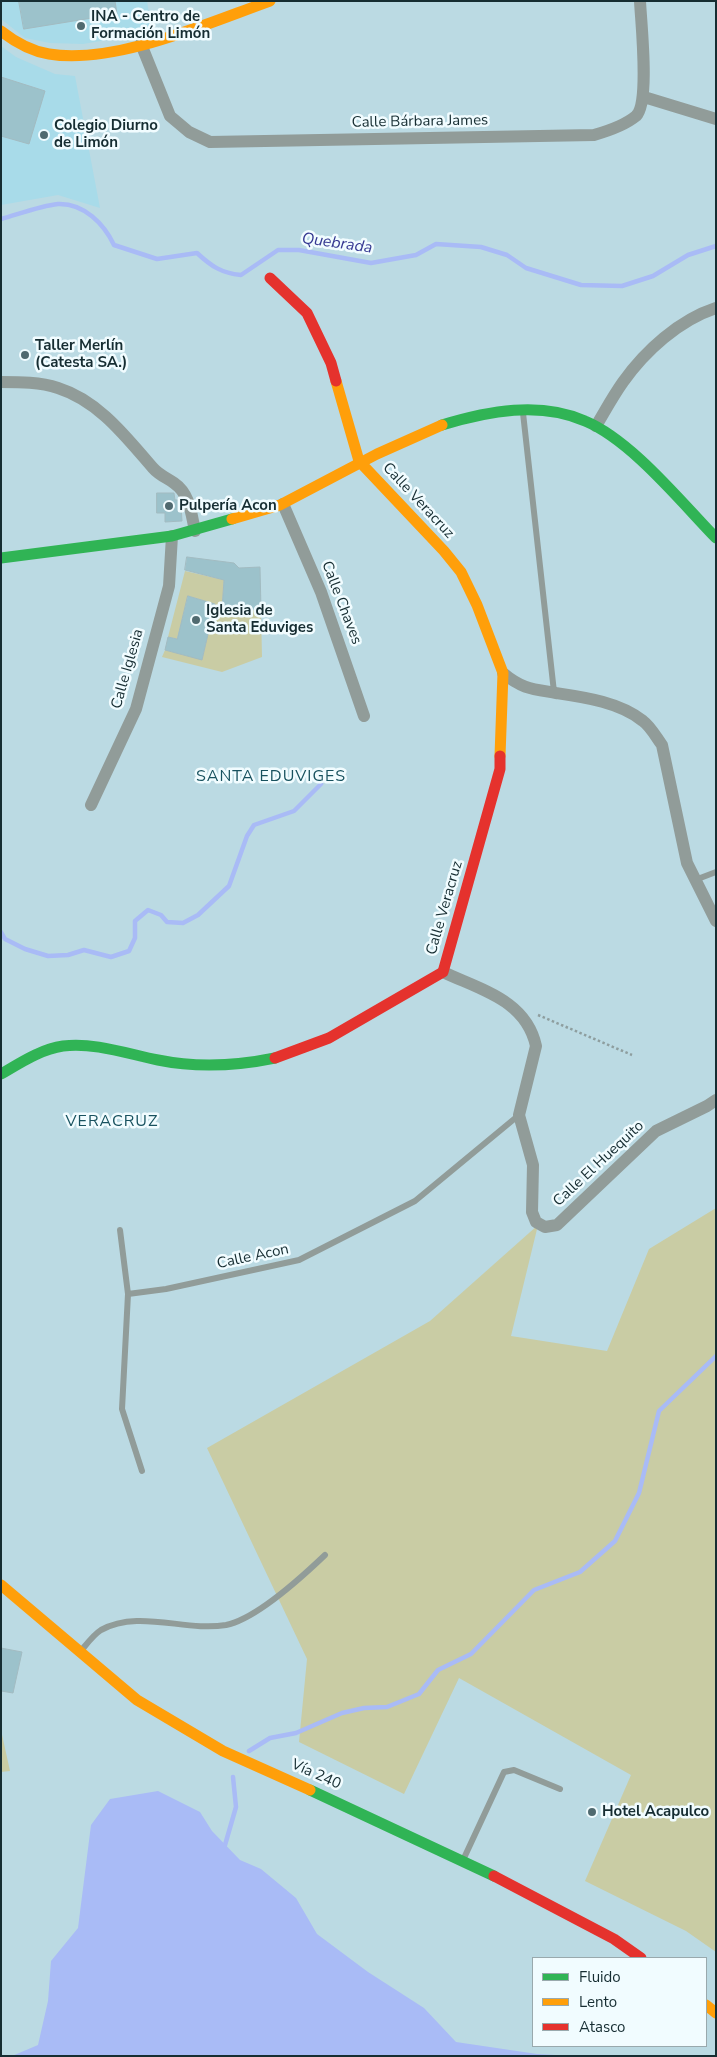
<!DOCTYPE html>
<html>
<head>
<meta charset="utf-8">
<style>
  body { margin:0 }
  #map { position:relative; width:717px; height:2057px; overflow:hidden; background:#bbdae3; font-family:"Nunito Sans",sans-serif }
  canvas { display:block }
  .frame { position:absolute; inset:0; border:2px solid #162d32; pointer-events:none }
  .legend { position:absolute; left:532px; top:1957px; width:175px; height:90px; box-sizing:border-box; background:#f1fcff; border:1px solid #99a9ad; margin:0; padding:6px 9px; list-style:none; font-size:15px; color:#162d32 }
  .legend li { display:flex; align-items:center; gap:10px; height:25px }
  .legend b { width:25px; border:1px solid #99a9ad }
</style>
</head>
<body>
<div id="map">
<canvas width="717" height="2057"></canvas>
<div class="frame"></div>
<ul class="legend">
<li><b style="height:6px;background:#30b455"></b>Fluido</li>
<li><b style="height:6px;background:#ff9f0a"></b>Lento</li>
<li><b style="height:6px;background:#e5322d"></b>Atasco</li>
</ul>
</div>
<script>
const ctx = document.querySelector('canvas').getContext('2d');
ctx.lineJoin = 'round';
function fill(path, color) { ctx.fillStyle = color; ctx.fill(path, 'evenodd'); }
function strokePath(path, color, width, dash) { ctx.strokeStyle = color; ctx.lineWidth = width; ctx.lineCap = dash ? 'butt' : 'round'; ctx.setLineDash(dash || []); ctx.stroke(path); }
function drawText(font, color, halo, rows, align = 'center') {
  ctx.font = font + ' "Nunito Sans",sans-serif'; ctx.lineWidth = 5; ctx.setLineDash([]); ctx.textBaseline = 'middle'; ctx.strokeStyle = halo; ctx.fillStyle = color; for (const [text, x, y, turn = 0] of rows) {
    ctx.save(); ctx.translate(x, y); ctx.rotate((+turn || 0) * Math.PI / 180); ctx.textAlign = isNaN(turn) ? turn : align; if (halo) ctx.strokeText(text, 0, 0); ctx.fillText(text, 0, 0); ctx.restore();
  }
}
const built = new Path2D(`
  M1,1h146l5,31 -69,12 -33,-1 -25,-5 -24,-19z
  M1,46l15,11 39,17 20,2 25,132 -42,-13 -57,10z`);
const green = new Path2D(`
  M185,571l39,9 -2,29 39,1 1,47 -40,15 -60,-15 3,-7 37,9 13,-55 -27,-8 -11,43 -9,-2z
  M716,1208v744l-30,-21 -101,-50 46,-106 -172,-97 -55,116 -105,-52 8,-83 -100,-211 223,-127 108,-96 -27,111 96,15 42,-102z
  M1,1730l9,41 -9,1z`);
const water = new Path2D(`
  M158,1791l42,21 12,19 28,29 21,9 35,29 21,36 51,38 56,36 32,34 81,12 37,2h-562l26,-11 10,-44 3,-40 27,-33 13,-103 19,-26z`);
const stream = new Path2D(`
  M1,219c18,-5 39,-13 57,-15 26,-1 46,20 56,41l43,14 40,-6c14,13 24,20 44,22l37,-25h21l72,13 45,-8 20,-11 45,3 26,8 19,13 55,17 41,1 31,-10 35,-21 28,-9
  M1,932l4,7 20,10 23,7 20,-1 16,-5 27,7 18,-6 6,-13v-17l13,-11 13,5 6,7 16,1 15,-8 31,-29 18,-50 7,-11 40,-14 27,-27
  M249,1751l21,-13 26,-5 46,-20 22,-5 23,-1 32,-13 19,-24 33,-16 63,-64 46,-18 35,-31 24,-48 20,-82 57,-55
  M225,1845l11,-38 -3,-30`);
const building = new Path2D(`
  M19,1h96l2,13 -93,15z
  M1,77l44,14 -16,53 -28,-8z
  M157,493h17l1,7h3l3,6 1,15 -17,1v-9h-8z
  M187,557l47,6 5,5 21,-1 1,43 -39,-1 2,-29 -39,-10z
  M188,596l27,8 -13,56 -37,-10 3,-13 9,2z
  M1,1648l21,4 -9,41 -12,-2z`);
const path = new Path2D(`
  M538,1015l94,40`);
const lane = new Path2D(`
  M523,413l31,279
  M695,880l21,-8
  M120,1230l8,64
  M142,1471l-20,-62 6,-115 38,-5 133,-29 116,-59 104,-86
  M80,1652c6,-7 13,-17 21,-22 38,-21 84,2 125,-5 30,-6 77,-49 99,-70
  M464,1858l40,-86 10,-2 46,19`);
const street = new Path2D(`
  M141,44l29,72 19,16 21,10 384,-7c14,-4 30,-9 42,-19 14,-13 5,-93 4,-115
  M644,97l72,22
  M1,382c19,0 39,0 57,6 41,13 68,49 95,80 6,7 14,10 21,15 16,11 17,30 21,48
  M596,426c9,-15 17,-30 27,-44 22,-31 56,-62 93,-74
  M283,504l38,88 43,124
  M503,673c19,16 30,16 53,20 27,4 64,9 87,28 8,6 13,16 19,24l25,118 29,58
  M91,805l45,-96 33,-123 3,-50
  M443,972c38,18 83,28 93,74l-17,69 14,50 -1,47 4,10 9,5 12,-2 99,-94 51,-25 9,-6`);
const fast = new Path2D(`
  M442,425c46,-14 98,-24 143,-4 46,19 96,81 131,117
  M1,558l171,-22 60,-17
  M1,1074c19,-11 40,-25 62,-28 31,-4 65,8 95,14 39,8 78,6 117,-2
  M310,1790l184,86`);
const slow = new Path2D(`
  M1,31c14,11 30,20 48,23 65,11 159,-31 221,-53
  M336,381l23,80 85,90 17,21 16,33 26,68 -3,83
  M232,519l48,-14 97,-51 65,-29
  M1,1585l136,115 86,51 87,39
  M706,2005l10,8`);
const jam = new Path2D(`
  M270,278l37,35 24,50 5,18
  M275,1058l54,-20 114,-66 57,-203v-13
  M494,1876l120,63 27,19`);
const markers = [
  [81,26,5,"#506a70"],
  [44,135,5,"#506a70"],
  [25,355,5,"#506a70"],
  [169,506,5,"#506a70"],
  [196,620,5,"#506a70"],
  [592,1812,5,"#506a70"]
];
const poiNames = [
  ["INA - Centro de",91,17],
  ["Formación Limón",91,34],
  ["Colegio Diurno",54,126],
  ["de Limón",54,143],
  ["Taller Merlín",35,346],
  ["(Catesta SA.)",35,363],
  ["Pulpería Acon",179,506],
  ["Iglesia de",206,611],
  ["Santa Eduviges",206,628],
  ["Hotel Acapulco",602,1812]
];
const streetNames = [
  ["Calle Bárbara James",420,122,-1],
  ["Calle Veracruz",418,501,47],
  ["Calle Chaves",341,603,69],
  ["Calle Iglesia",128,669,-74],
  ["Calle Veracruz",445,908,-74],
  ["Calle El Huequito",599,1164,-43],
  ["Calle Acon",253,1257,-12],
  ["Vía 240",316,1775,24]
];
const waterNames = [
  ["Quebrada",337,244,8]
];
const neighbourhoodNames = [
  ["SANTA EDUVIGES",271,777],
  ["VERACRUZ",112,1122]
];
fill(built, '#a8dbe9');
fill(green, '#c9cca4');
fill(water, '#a9bbf6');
strokePath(stream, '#a9bbf6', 4.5);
fill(building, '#9cc2cb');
strokePath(building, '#a2bbc1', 1);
strokePath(path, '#8e9e9f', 2.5, [2.5, 2.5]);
strokePath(lane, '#919c99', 6);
strokePath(street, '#919c99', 12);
strokePath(fast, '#30b455', 11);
strokePath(slow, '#ff9f0a', 11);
strokePath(jam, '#e5322d', 11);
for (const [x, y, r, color] of markers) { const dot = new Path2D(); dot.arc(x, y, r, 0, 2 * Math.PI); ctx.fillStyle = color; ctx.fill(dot); strokePath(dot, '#f1fcff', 2); }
drawText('bold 15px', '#162d32', '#f1fcff', poiNames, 'left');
drawText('15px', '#162d32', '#f1fcff', streetNames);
drawText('italic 16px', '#343791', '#f1fcff', waterNames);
ctx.letterSpacing = '1px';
drawText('16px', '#18525f', '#f1fcff', neighbourhoodNames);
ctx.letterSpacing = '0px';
</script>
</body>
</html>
